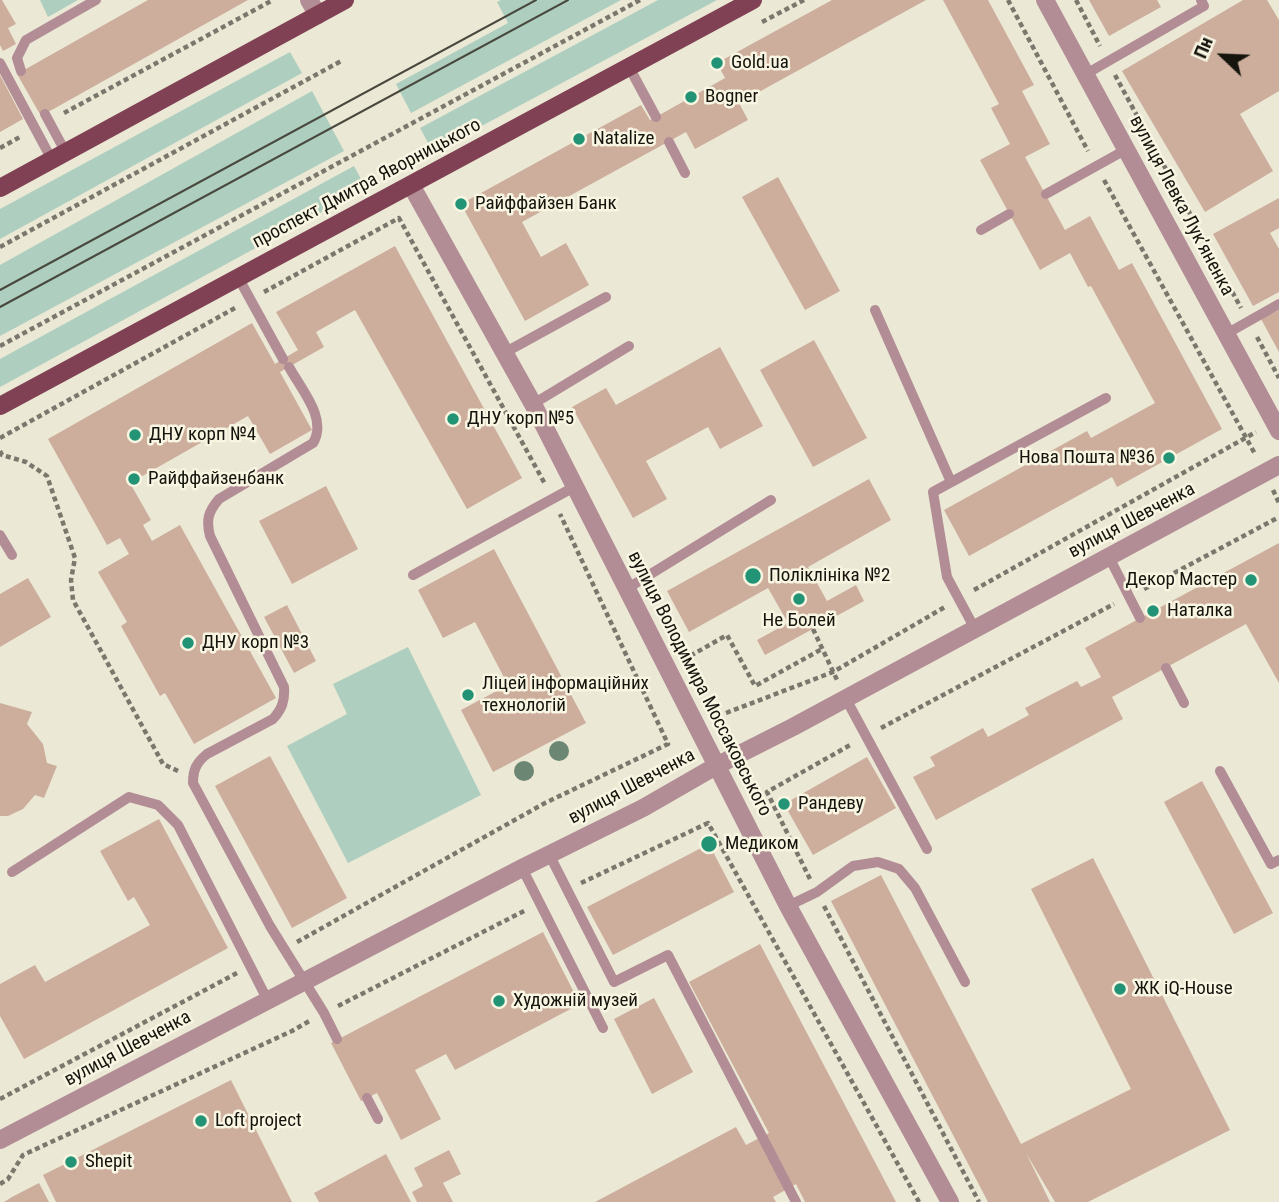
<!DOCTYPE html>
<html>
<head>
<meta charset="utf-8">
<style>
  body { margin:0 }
  #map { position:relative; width:1279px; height:1202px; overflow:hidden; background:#ebe8d5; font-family:"Roboto Condensed",sans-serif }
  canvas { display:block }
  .north { position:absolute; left:1188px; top:21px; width:70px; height:70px; -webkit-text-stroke:5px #f8f5e2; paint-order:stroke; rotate:293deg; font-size:19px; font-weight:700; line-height:28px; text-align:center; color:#15140d }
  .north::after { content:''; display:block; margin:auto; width:24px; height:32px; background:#15140d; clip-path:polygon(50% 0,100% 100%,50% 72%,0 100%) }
</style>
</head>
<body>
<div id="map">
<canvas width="1279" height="1202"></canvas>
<div class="north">Пн</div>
</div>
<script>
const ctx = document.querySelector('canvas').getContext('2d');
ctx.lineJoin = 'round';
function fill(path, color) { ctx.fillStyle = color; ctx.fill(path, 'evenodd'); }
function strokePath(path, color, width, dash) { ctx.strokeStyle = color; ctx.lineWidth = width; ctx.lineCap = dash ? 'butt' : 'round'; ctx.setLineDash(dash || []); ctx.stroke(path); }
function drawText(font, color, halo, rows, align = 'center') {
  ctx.font = font + ' "Roboto Condensed",sans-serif'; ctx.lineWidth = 5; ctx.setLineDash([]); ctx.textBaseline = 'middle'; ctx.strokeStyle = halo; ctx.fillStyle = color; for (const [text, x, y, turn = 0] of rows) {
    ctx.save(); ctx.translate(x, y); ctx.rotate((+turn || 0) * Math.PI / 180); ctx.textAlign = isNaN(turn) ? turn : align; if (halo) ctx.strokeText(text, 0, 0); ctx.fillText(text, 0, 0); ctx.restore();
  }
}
const green = new Path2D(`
  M40,0h38l-30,17z
  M501,0h120l-210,113 -15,-29 112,-61 -11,-21z
  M658,0h59l-284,152 -13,-24z
  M290,52l12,21 -302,166v-30z
  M312,91l32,60 -344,185v-71z
  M354,166l12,22 -366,199v-28z
  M408,647l73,148 -133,68 -61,-117 60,-32 -14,-30z`);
const building = new Path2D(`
  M0,0h2l14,24 -8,4 8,16 -13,7 -3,-6z
  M148,0h100l-207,116 -24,-42z
  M832,0h94l-187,103 9,17 -53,29 -9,-17 -164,90 19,35 25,-14 23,42 -64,36 -64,-117 180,-99 9,15 6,-3 69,-39 -8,-15z
  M943,0h45l46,85 -12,6 28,53 -25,13 40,73 25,-14 29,54 13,-7 90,166 -105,58 -5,-10 -143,79 -25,-46 143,-79 4,7 64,-35 -64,-117 -3,1 -18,-34 -30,17 -60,-110 30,-16 -19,-36 8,-4z
  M1089,0h68l4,7 -52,29z
  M1243,0h24l12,20v71l-39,23 33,57 -68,41 -83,-141z
  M0,75l23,44 -23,13z
  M778,177l62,114 -35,19 -63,-113z
  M1279,198v30l-9,5 9,16v43l-26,14 -40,-72z
  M395,246l127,232 -55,31 -112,-199 -39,22 8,15 -44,25 32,58 -42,24 -22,-38 -118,67 21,37 -8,5 9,16 28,-16 96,173 -82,46 -29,-51 -5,3 -39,-70 6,-4 -29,-50 31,-18 -9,-16 -13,7 -59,-106 204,-116 23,41 8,-5 15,-9 -22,-38z
  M1279,310v42l-18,-33z
  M814,340l53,98 -54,29 -53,-97z
  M720,347l43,79 -43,23 -12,-22 -62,34 21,38 -34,19 -61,-111 34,-19 10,17z
  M869,479l22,41 -83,47 19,34 29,-16 8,16 -99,54 -8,-15 31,-17 -20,-35 -79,44 -22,-41z
  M326,486l32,63 -66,35 -33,-63z
  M1279,543v140l-33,-59 -134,73 11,22 -187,101 -23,-43 22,-11 -5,-9 53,-29 5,9 41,-22 -4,-7 52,-27 4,6 20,-10 -16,-29z
  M494,549l92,174 -93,49 -32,-62 47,-25 -33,-63 -32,16 -25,-48z
  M28,578l23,39 -51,30v-53z
  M287,605l29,56 -22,12 -30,-56z
  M0,703l32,9 -5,12 16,20 4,19 10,3 -13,32 -9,-3 -12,14 -15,7h-8z
  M270,756l77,142 -55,30 -77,-142z
  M867,757l29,51 -83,47 -29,-51z
  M1202,781l71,132 -39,21 -70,-132z
  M159,819l69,129 -204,111 -24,-43v-32l35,-19 10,17 105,-57 -16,-28 -6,4 -28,-50z
  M709,844l25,48 -121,63 -26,-48z
  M1093,858l137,272 -142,72h-33l-29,-49 24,49h-62l-157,-301 50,-26 140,269 110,-55 -100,-200z
  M543,932l37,72 -125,66 -9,-16 -31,16 26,49 -40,21 -24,-47 -16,8 -30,-58z
  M760,944l136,258h-91l-9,-18 -23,13 3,5h-181l141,-75 10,18 23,-12 -80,-151z
  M654,998l39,74 -41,22 -38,-75z
  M231,1080l61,122h-236l-13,-27z
  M449,1150l12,24 -18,9 10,19h-36l-5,-10 11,-6 -9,-18z
  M386,1154l25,48h-92l-5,-9z
  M39,1183l10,19h-45l8,-5z`);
const path = new Path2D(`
  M1008,0l80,151
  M1076,0l24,46
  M762,22l42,-22
  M1115,75l126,233
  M64,113l209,-113
  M0,148l20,-11
  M1104,180l151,274
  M0,247l343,-187
  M264,292l135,-74 146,266
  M1257,337l22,41
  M0,346l640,-346
  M0,438l235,-130
  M0,451l2,4 24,7 21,14 28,82 -4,22 2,20 90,164 15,7
  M1273,490l6,13
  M1144,589l135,-72
  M974,590l282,-158
  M813,629l25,53
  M683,660l44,-25 28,51 67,-37
  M726,713l107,-41 112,-65
  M881,728l233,-124
  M810,879l-43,-87 85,-48
  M581,883l127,-60 211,379
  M824,906l155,296
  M297,942l248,-139 123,-59 -108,-230
  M338,1006l188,-96
  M0,1099l237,-126
  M0,1184l8,-5 15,-24 269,-124 19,-11`);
const service = new Path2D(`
  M0,63l52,97
  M629,67l27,50
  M21,71l-4,-13 9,-18 70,-40
  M1086,74l118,-68 -3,-6
  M45,114l21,39
  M669,142l16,31
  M1046,194l81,-45
  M981,230l28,-16
  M238,277l45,82
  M875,310l76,172
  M1226,334l53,-30
  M504,353l102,-56
  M289,367c12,22 39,52 24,76l-94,56c-11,13 -13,21 -9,37l74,151c1,14 -2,22 -11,32l-66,35c-11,9 -14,16 -14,29l77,143 54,87 13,26
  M533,404l96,-58
  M0,535l12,20
  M1109,557l31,61
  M413,575l163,-89
  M628,588l143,-88
  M975,629l-28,-52 -14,-85 173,-94
  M1166,668l18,35
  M846,699l81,150
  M1220,771l51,93 8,-4
  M549,854l65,128 54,-27 128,247
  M522,868l81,160
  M12,872l117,-75 29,8 20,20 89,174
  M788,906l29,-14 36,-26 25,-4 21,7 16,19 50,94
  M367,1098l11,21`);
const minor = new Path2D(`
  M309,0l9,15
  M1045,0l234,431
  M411,185l122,219 255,502 162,296
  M0,1140l522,-272 121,-60 73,-42 77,-39 486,-262`);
const primary = new Path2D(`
  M0,188l345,-188
  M0,406l753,-406`);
const tram = new Path2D(`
  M0,290l536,-290
  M0,307l568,-307`);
const trees = [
  [559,751],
  [524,771]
];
const markers = [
  [717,63,7,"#229375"],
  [691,97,7,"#229375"],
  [579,139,7,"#229375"],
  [461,204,7,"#229375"],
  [453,419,7,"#229375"],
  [135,435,7,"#229375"],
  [1169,458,7,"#229375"],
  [134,479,7,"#229375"],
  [753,576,9,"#229375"],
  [1251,580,7,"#229375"],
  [799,599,7,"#229375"],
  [1153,611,7,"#229375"],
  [188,643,7,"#229375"],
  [468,695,7,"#229375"],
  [784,804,7,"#229375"],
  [709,844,9,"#229375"],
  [1120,989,7,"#229375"],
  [499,1001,7,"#229375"],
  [201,1121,7,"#229375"],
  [71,1162,7,"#229375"]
];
const poiNames = [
  ["Gold.ua",731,63],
  ["Bogner",705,97],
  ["Natalize",593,139],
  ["Райффайзен Банк",475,204],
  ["ДНУ корп №5",467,419],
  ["ДНУ корп №4",149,435],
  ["Нова Пошта №36",1155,458,"right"],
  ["Райффайзенбанк",148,479],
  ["Поліклініка №2",769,576],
  ["Декор Мастер",1237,580,"right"],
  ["Наталка",1167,611],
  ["Не Болей",799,621,"center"],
  ["ДНУ корп №3",202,643],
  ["Ліцей інформаційних",482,684],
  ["технологій",482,706],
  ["Рандеву",798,804],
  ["Медиком",725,844],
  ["ЖК iQ-House",1134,989],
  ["Художній музей",513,1001],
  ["Loft project",215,1121],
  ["Shepit",85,1162]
];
const streetNames = [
  ["проспект Дмитра Яворницького",367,184,-28],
  ["вулиця Левка Лукʼяненка",1181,206,62],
  ["вулиця Шевченка",1132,521,-28],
  ["вулиця Володимира Моссаковського",699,684,63],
  ["вулиця Шевченка",632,787,-28],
  ["вулиця Шевченка",128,1049,-28]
];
fill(green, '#aecfbf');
fill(building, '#cdae9d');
strokePath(path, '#7a786c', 4.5, [5, 3.5]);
strokePath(service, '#b28d95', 10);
strokePath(minor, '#b28d95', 18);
strokePath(primary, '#7f4153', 18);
strokePath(tram, '#49483e', 2);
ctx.fillStyle = '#6c8674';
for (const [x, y] of trees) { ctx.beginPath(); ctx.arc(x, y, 10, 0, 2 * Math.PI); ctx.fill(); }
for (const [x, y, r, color] of markers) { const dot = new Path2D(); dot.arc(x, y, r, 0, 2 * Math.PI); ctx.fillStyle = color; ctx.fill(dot); strokePath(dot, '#f8f5e2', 2.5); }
drawText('19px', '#15140d', '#f8f5e2', poiNames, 'left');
drawText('19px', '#15140d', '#f8f5e2', streetNames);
</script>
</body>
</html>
